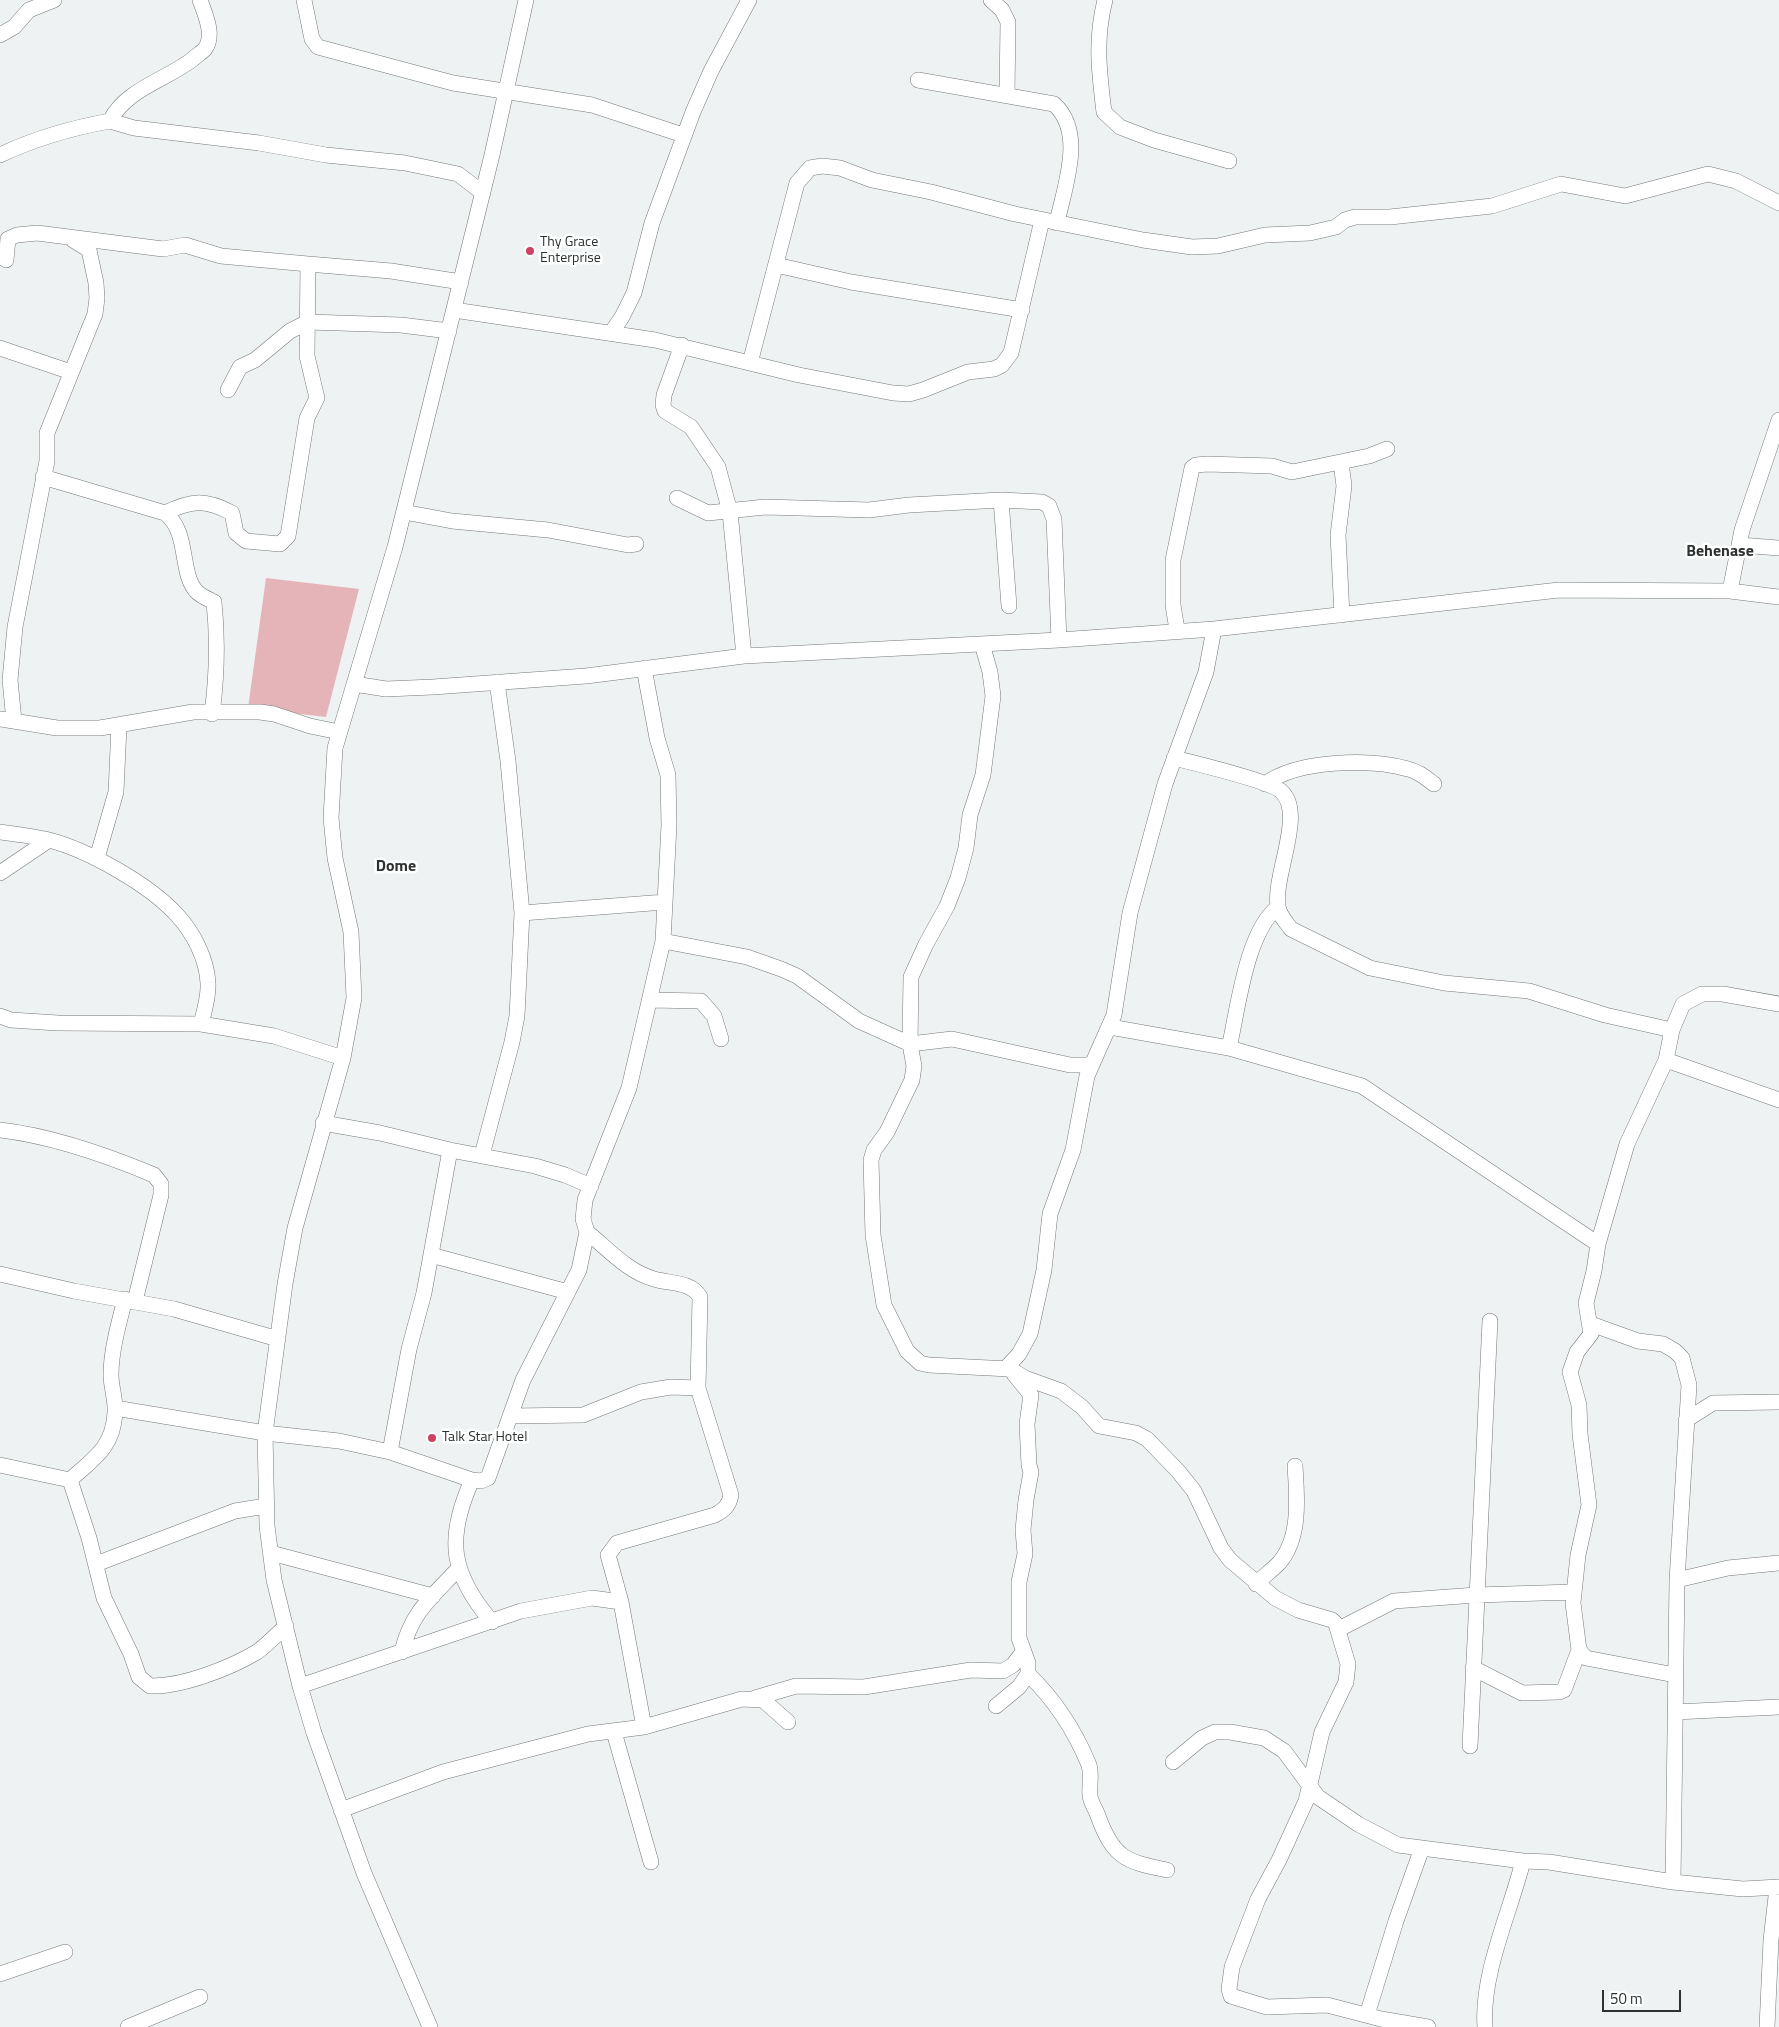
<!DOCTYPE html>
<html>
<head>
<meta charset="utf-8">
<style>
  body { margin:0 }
  #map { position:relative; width:1779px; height:2027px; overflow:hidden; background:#eef2f3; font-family:"Titillium Web",sans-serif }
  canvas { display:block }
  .scale { position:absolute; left:1602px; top:1990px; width:79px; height:22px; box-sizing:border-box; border:2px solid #2f3131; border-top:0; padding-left:6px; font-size:15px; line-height:18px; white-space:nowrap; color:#2f3131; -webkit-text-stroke:4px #feffff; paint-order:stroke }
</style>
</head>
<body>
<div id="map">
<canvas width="1779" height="2027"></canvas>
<div class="scale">50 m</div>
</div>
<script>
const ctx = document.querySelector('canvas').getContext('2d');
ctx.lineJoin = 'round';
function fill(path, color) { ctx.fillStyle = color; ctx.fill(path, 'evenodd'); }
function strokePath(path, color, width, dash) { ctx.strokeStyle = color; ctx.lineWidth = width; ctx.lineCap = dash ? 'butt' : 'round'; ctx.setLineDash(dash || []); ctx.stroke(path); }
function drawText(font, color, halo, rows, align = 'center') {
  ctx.font = font + ' "Titillium Web",sans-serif'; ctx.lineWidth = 5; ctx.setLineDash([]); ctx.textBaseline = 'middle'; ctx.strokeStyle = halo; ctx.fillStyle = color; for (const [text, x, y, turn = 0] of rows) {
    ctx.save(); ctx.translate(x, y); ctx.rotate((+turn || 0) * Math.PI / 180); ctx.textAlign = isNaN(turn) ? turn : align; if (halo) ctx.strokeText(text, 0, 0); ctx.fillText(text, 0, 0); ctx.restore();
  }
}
const green = new Path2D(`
  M266,578l93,11 -33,128 -78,-9z`);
const minor = new Path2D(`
  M200,0c5,14 15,35 5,49 -3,3 -9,7 -12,10 -27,21 -67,30 -83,62l24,7 125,15 67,12 79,8 53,11 25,19
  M304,0l8,39 6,8 135,36 139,22 91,30
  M991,0l11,10 6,12 -1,73
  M1105,0c-10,40 -6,71 -1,112l16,15 34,13 75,21
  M0,35l14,-8 15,-17 25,-10
  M918,80l136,24c32,29 10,83 3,119
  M0,155c36,-17 71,-27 110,-34
  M6,260l2,-21 9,-4 20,-2 126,16 22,-4 36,11 87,8 -1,92 10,42 -10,20 -19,118 -8,8 -34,-3 -10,-8 -4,-20c-27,-14 -41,-13 -67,0
  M308,264l83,7 70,11
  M776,265l75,17 171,28
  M454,310l201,30 144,35 94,18 16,1 14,-4 45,-18 26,-3 8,-4 9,-12 31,-133
  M611,333l11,-16 12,-24 18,-70 41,-111 18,-41 38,-71
  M682,345l-18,50 -1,10 2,6 26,16 27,40 12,45 14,144
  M0,348l71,24
  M750,363l47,-180 13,-15 12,-2 18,2 32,12 59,12 84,22 128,26 49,7 26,-1 47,-11 45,-2 26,-6 9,-7 10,-3h35l102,-11 69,-22 64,12 83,-22 28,7 43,22
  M228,390l12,-23 15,-7 35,-29 18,-9 93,3 48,6
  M1341,462l3,24 -6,49 4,80
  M43,477l122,36c25,19 14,61 32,79 4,4 11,7 17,10 4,38 3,74 -2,112
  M677,498l31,15 57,-6 104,3 40,-5 92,-5 41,2 7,4 5,13 5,121
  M1001,500l8,106
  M404,512l48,9 96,9 80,15 8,-1
  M1740,545l39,3
  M1730,591l12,-61 37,-110
  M1177,630l-4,-25v-45l19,-92 4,-3 11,-1 65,2 20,6 77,-16 18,-7
  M982,644l8,28 3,24 -10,79 -13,40 -4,33 -8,30 -11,28 -21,38 -15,33 -1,67 4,22 -2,14 -25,52 -13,18 -3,10 2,75 11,70 23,46 13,12 9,2 81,4 15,9 36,13 21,16 17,19 37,7 11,6 31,32 16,20 27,57 9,12 45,38 23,12 34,10 4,4 12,40 -2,18 -24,50 -16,69 -27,59 -21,39 -26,68 -3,22 2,7 36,11 60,-2 54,14 47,8
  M354,684l32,5 47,-2 153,-11 158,-20 315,-16 155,-11 345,-39 171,1 49,6
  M0,719l57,9h43l93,-16h67l14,2 36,12 29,6
  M14,721l-4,-41 5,-53 32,-166v-28l48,-119 2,-16 -1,-15 -7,-33 -16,-10
  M1174,758c20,5 95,23 107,33 25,22 -8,84 -3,115 1,9 8,16 13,23l79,39 74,15 85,8 76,24 67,15
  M1265,784c32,-24 105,-26 143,-15 10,2 18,9 26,15
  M0,832c16,2 33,4 49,8 39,10 101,45 128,75 16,17 30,44 31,68 1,13 -4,29 -7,41
  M97,858l19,-66 3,-66
  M0,873l49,-33
  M522,913l143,-11
  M663,941l84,16 34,12 16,7 62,45 51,23 42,-5 118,26h21
  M651,1000l50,1 13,15 7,23
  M0,1016l11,4 47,3 143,1 73,12 69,22
  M1110,1027l119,21 133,38 236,158
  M1229,1048c9,-39 17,-116 49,-141
  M1666,1060l113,40
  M323,1123l57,10 70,17 85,16 30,9 26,11
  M0,1130c53,6 106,25 154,45l7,9v11l-26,106
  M482,1155l30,-113 5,-26 5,-103 -14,-152 -11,-79
  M587,1232c21,17 41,40 67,47 16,5 37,2 46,18l-2,91 33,107c-2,11 -7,15 -16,20l-98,28 -9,12 13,47 23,125
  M431,1255l137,37
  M0,1274l74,17 100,18 104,30
  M1591,1324l47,17 25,3 12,7 7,7 7,27 -12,195 -4,302 70,7 36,-2
  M1005,1369l14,-15 11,-20 14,-64 6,-56 23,-64 14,-74 27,-61 16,-102 35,-129 41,-112 8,-43
  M115,1408l150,25 74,8 51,11 82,28 9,1 7,-3 35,-98 56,-110 8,-38 -4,-13 2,-19 44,-112 34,-147 6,-116 -1,-50 -11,-37 -13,-70
  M511,1416l72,-1 58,-23 30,-5 27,1
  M1686,1420l27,-17 66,-1
  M390,1452l19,-103 15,-56 26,-143
  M0,1465l70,15
  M70,1480l19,58 15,60 27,56 8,23 11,9c32,1 80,-18 107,-34 10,-7 20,-18 29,-26
  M70,1480c23,-21 43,-32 45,-67 1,-13 -4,-26 -4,-38 0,-25 8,-52 14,-76
  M472,1480c-26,58 -22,93 20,142
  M271,1553l162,43
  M96,1564l139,-53 31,-5
  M1677,1580l51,-12 51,-5
  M1256,1584c7,-7 16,-14 23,-21 22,-25 18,-66 16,-97
  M1339,1629l55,-28 82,-6 98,-3
  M402,1652c9,-40 30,-55 56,-83
  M1473,1668l49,25 37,-1 5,-2 15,-40
  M1028,1674c26,25 47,57 61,91 3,10 0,20 1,30 0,7 6,14 8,21 15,41 27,46 69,54
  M1675,1675l-89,-17 -7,-8 -6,-47 5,-48 11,-50 -9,-71 -1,-29 -9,-33 7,-20 14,-18 -5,-31 8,-32 4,-27 29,-100 39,-84 6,-30 11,-26 19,-10h21l56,10
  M300,1686l221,-75 71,-13 29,4
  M755,1698l41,-12 68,1 107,-17 32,1 10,-6 10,-13
  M996,1706l23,-19 9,-13v-11l-9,-25v-56l6,-28 -2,-24 3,-30 5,-28 -2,-7 -2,-41 4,-29 -17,-21
  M1675,1712l104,-5
  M614,1732l37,130
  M1470,1746l20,-425
  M1173,1762l29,-24 13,-6h15l34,6 20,13 34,46 40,27 40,21 125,16
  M341,1810l102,-38 145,-38 56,-7 98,-28 21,1 25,22
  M0,1974l65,-22
  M1367,2015l29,-94 26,-73
  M128,2027l72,-30
  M430,2027l-66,-154 -50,-140 -14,-47 -26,-106 -7,-54 -2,-93 20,-149 10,-56 48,-170 11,-60 -3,-66 -16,-74 -4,-40 4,-70 60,-201 97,-392 34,-155
  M1485,2027c-4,-53 25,-114 38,-166l26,1 124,20
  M1767,2027l4,-87 6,-52`);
const markers = [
  [530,251,5,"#cf4061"],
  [432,1438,5,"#cf4061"]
];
const poiNames = [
  ["Thy Grace",540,243],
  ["Enterprise",540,259],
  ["Talk Star Hotel",442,1438]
];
const quarterNames = [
  ["Behenase",1720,552],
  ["Dome",396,867]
];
fill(green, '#e5b4b9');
strokePath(minor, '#757979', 16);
strokePath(minor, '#fff', 15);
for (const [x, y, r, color] of markers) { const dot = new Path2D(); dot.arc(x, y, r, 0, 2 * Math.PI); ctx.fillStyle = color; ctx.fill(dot); strokePath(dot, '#feffff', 2); }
drawText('14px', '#2f3131', '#feffff', poiNames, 'left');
drawText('bold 16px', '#2f3131', '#feffff', quarterNames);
</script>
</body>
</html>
